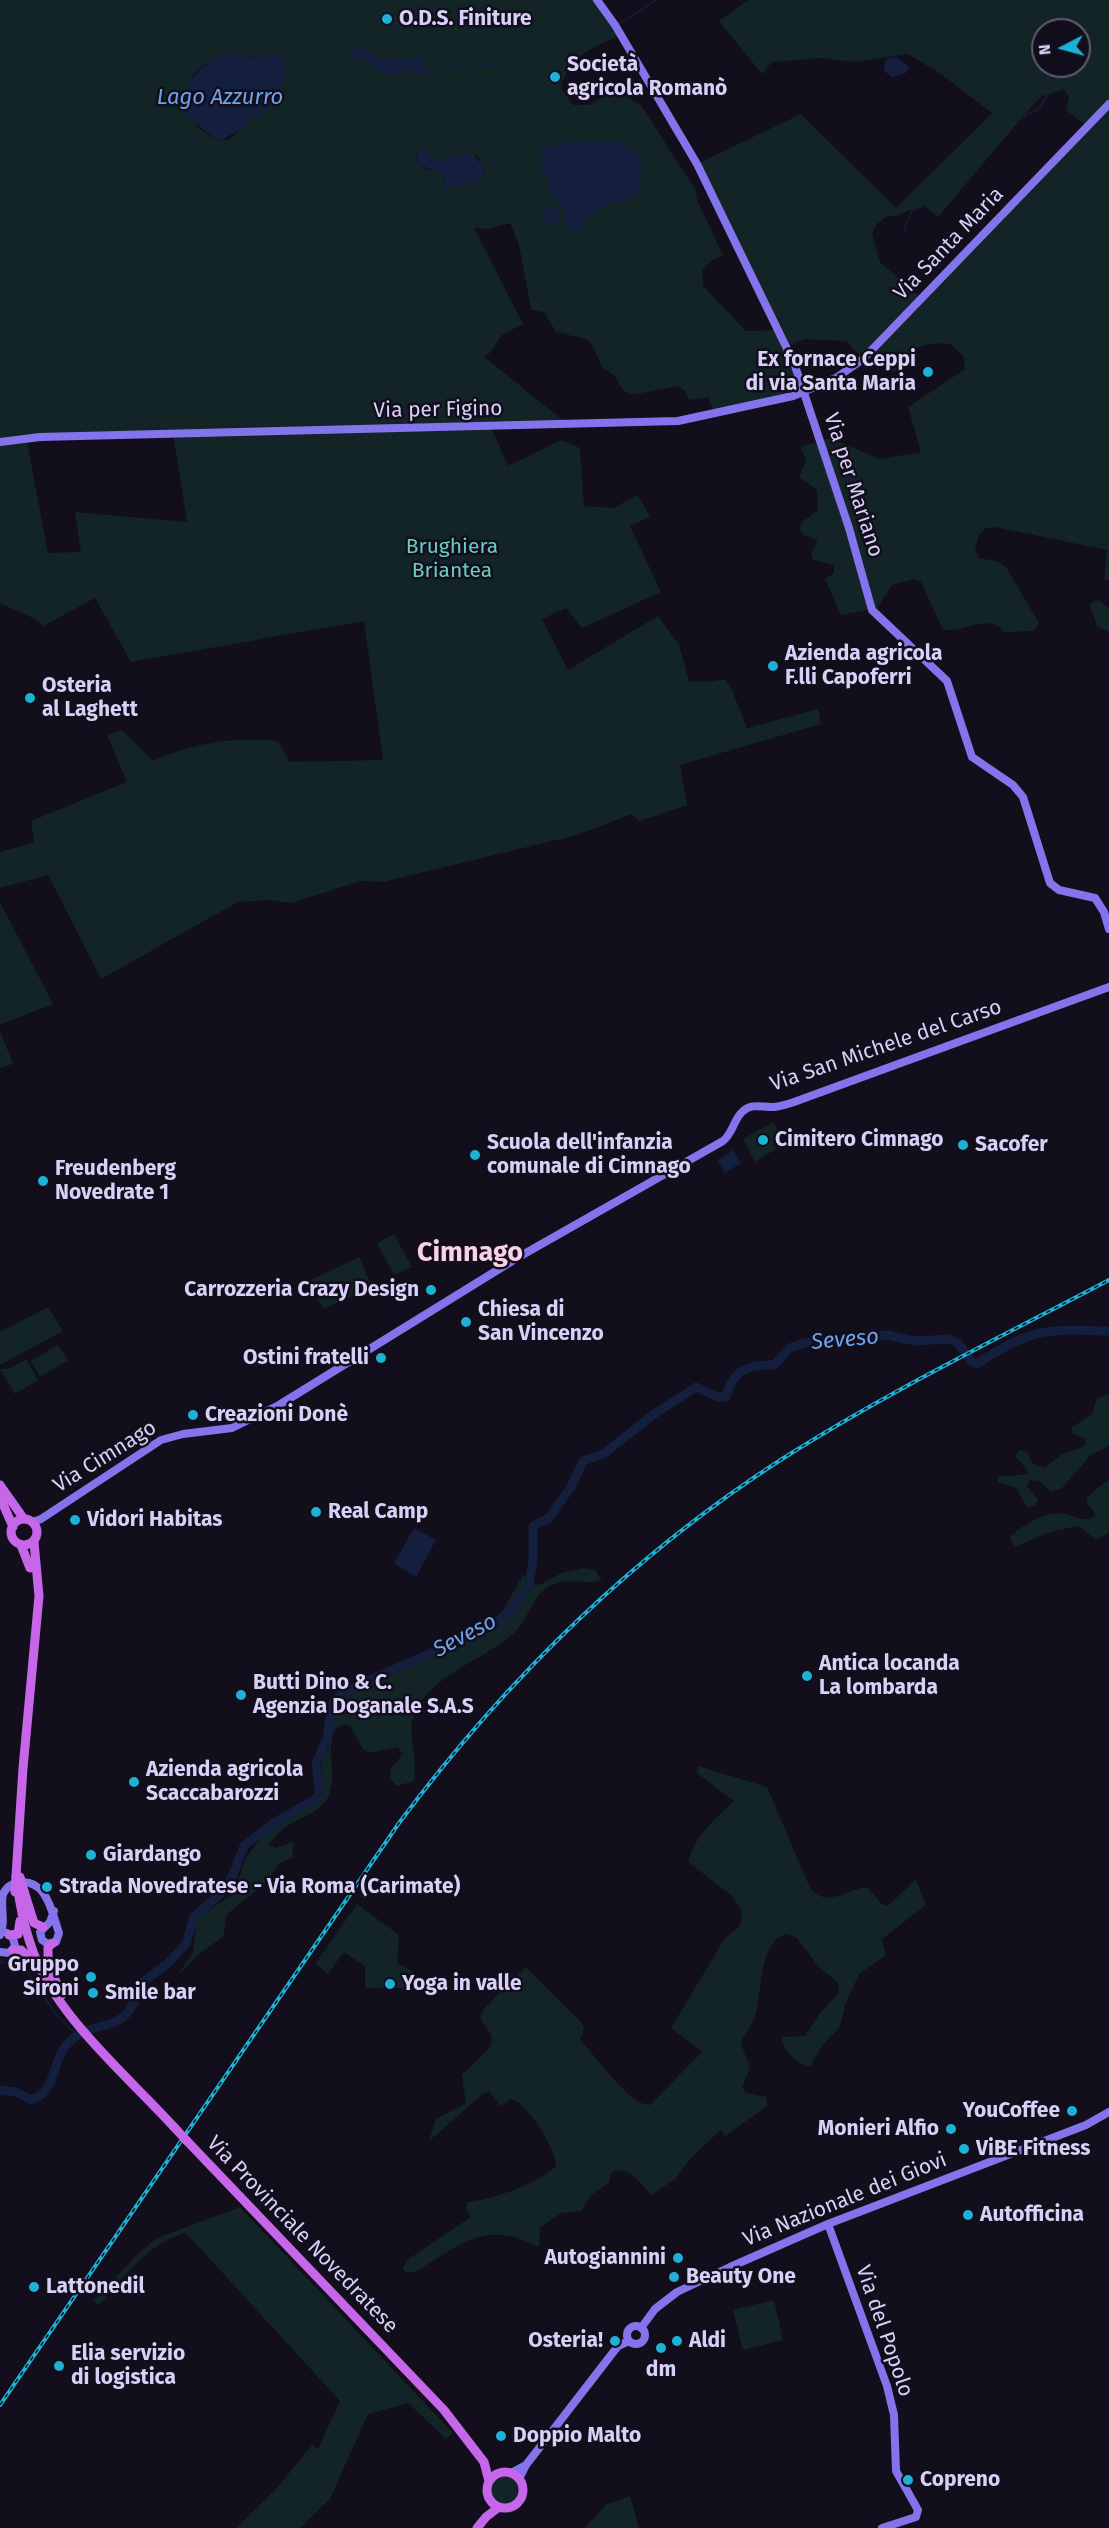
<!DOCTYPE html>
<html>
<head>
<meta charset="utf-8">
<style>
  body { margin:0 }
  #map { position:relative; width:1109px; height:2528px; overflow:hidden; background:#120e1c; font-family:"Fira Sans",sans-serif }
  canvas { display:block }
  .north { position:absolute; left:1031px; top:18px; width:60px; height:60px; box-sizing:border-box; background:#120e1c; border:2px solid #625c74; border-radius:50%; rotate:264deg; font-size:16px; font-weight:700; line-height:24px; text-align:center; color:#d9d0f8 }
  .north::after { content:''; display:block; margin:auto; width:21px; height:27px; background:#1eb1d6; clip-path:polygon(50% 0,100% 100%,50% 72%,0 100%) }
</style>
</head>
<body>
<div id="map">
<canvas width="1109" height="2528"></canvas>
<div class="north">N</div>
</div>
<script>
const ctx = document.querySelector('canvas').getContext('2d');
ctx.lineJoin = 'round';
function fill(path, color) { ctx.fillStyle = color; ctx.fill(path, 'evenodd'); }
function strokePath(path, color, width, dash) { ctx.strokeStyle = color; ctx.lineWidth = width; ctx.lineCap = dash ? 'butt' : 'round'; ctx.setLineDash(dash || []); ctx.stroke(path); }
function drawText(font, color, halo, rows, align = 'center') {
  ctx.font = font + ' "Fira Sans",sans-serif'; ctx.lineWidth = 5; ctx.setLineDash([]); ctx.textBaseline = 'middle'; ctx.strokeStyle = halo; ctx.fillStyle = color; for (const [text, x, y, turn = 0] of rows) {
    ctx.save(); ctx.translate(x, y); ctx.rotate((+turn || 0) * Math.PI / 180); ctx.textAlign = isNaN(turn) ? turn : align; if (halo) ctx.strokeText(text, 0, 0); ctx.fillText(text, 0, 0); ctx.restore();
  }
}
const green = new Path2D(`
  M0,0h594l25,36c-28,12 -51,21 -58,52l12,17h16l20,-12 15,2 17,10 54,84 3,13 25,53 -12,6 -9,10 1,15 43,45 31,-1 21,54 -5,7 -79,21 -6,-15 -19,3 -4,-9 -7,-5 -47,9 -9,-6 -8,-14 -12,-8 -11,-24 -5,-4 -30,-7 -12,-20 -13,-2 -12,-65 -9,-22 -22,6 -14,-1 49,96 -21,11 -13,19 -6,2 82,66 -565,17zM272,53l15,24 -24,38 -14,1c-4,8 -14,21 -22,24 -10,3 -29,-10 -32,-19 -5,-11 -3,-30 -4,-43 28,-35 47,-13 81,-25zM424,149l14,12 26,-7 13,2 8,15 -1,6 -11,7 -30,2 1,-11c-12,-6 -25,-4 -28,-19z
  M748,0h361v580h-5l3,-30 -113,-23 -8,1 -7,7 -4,14 4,9 17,3 10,6 33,56 -5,8 -30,1c-13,-19 -39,-1 -59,-2l-4,-4 -20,-44 -7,-3 -22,6 -15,23 -36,7 -16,-36 9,-6v-8l-21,-5 -2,-6 7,-14 -13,-4 -6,-6 2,-7 17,-13 -1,-20 -18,-13 7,-17 -6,-13 30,-9 50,21 41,-7 -13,-45 57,-38 -1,-12 -13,-13c-33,-2 -38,3 -57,29l-17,-15 -14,1 -17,-18 -41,-2 -15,5 -91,-181 102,-49 95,94 96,-95 -51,-39 -33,-20 -54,8 -33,-4 -49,4 -10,12 -43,-53zM1043,30h36v36h-36zM1064,89l5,8 -3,13 21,16 -166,172 -41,-36 -8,-28 4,-9 10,-8 10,-1 27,-11 15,12 93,-110 11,-11z
  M491,427l17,39 53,-26 19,8 4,58 29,2 25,-13 12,22 -20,9 31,66 -79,36 -16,-20 -24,11 26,51 90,-54 21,29 10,36 17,1 19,-3 7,11 15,38 71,-19 3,15 -141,41 7,40 -48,16 -7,-7 -55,21 -194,47 -23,-1 -68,22 -23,-3 -31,2 -137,77 -53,-104 -48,13v-36l34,-10 -3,-21 96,-39 -20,-47 15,-5 31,31c37,-17 86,-26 126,-19l10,20 94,-2 -19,-139 -233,41 -36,-64 -52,28 -8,-7 -35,-16v-158l27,-3 21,111 33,-1 -6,-40 112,10 -14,-88z
  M1099,600l10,9v23l-12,-6 -7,-21 4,-4z
  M0,902l53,102 -53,21z
  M0,1031l13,33 -13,4z
  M773,1122l8,15 -8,6 3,6 -21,13 -12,-23z
  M394,1234l18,33 -18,8 -17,-32z
  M359,1257l13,30 -49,22 -14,-28z
  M48,1307l15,24 -63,34v-33z
  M58,1345l10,15 -28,17 -9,-16z
  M26,1359l12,21 -23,14 -15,-25h9z
  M1109,1394v52l-18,9 -30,34 -10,3 -11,-11 -10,-1 -3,6 11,14 -3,6 -8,1 -11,-19 -18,-6 -1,-5 30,-3v-4l-12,-14 5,-6 8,2 4,11 12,5 19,-14 22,-8 1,-7 -13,-5 -2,-6 21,-14 5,-16z
  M1109,1479v54l-13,7 -17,-14 -29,6 -36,15 -4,-10c14,-13 37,-27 56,-23 12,3 16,8 28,3l1,-4 -8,-10v-6z
  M583,1568l12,2 7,10c-18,6 -36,-4 -54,7 -17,11 -20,34 -35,47 -28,25 -85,43 -99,80 -8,21 5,46 0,67l-17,5 -7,-7 1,-11 11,-13 -4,-8 -29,6 -6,-4 -13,-23 -5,-2 -9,4c-12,20 3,47 -8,69 -7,15 -29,21 -42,30 -7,5 -12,11 -17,17l6,4 19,-6 -2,16 -14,6 -11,18 -41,33 -2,21 -27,20 -21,21 17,-24 4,-35 36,-24 13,-36 16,-22 60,-40v-35l6,-12 5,-41 8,-12 19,-9v-3l117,-53 25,-19 21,-37 10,10 8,-1 21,-11z
  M698,1766l69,21 43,101c17,21 37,1 57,-1l15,17 6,2 28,-27 10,26 -44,34 4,16 -27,19 -14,31 -5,22 -16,16 -14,23c-13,-1 -28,-16 -28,-29l23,-1 15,-23 17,-18 2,-11 -21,-18 -21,-28 -10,-4c-30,7 -24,62 -33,85 -3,9 -11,16 -13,25l9,23 -8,21 5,5 19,4 1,9 -42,30 -4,-6 -30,28 -16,21 -24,16c-10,-11 -24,-32 -40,-22l-2,10 -18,12 -10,16 -20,2 -21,14 -1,20c-54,-28 -77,-3 -124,25l-9,1 -3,-6 7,-9 61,-41 -5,-8 1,-7c24,-2 73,-19 89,-36 1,-16 -30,-65 -45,-67l-10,7 -12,-14 -5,1 -55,48 7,-22 30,-16 -4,-28 29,-29 1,-10 -11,-16 1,-9 44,-44 55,55 3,6 -4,12c16,15 49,66 70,65l52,-53 -31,-24 54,-90 14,-11 3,-9 -1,-9 -10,-14 -43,-33c8,-28 26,-42 46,-61l-37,-28z
  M357,1904l42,31 -2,28 15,8 -2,17h-45v-22l-21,-14 -16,22 -13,-10z
  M240,2207l213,226 -7,6 -38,-36 -40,11 -38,85 -30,29h-64l41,-40 35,-43 6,4 22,-48 -154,-168c-36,8 -64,46 -87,72l-6,-4 47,-49 17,-14z
  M774,2300l9,40 -40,10 -10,-40z
  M490 2490a14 14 0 1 1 28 0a14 14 0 1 1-28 0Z
  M630,2496l9,32h-55l23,-24z`);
const water = new Path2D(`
  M358,47l11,3 12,10 22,-3 5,4 16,-4 1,17 -6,2 -12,-9 -11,9 -25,-9 -3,-7 -18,-4 -1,-3z
  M227,53l25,5 20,-5 10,1 5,23 -24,38 -14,1 -5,11 -22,13c-12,-2 -18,-11 -27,-18 -33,-22 6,-61 32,-69z
  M897,57l12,10 -3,6 -14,4 -8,-6 1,-10 4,-3z
  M622,141l21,19 -4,16v17c-13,10 -31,10 -44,19 -10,6 -8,22 -24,19l-4,-5 -5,-22 -14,-16 1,-9 -7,-9 -1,-21 24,-7z
  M421,149l6,1 11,11 26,-7 10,1 10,13v9l-11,7 -29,4v-13l-26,-11 -1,-9z
  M543 215a9 9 0 1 1 18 0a9 9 0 1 1-18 0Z
  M733,1150l8,13 -16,10 -8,-13z
  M414,1528l22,12 -20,37 -22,-14z`);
const stream = new Path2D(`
  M11,0h1
  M1055,0l10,20 10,10
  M619,24l37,-24
  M567,51l45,-23
  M426,69l8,2 36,-8 27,2 13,-7h29
  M906,233l-1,-7 7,-16 23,-8 70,-79 33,-13 10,-15 6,-21 12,-8
  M0,1961l26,9 31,46 20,19`);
const river = new Path2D(`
  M0,2090l16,2 15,8c27,-8 20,-40 37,-57 27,-28 61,-4 71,-58l28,-21 19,-20 8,-27 25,-22 13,-18 12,-31 28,-22 41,-23 7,-7 -4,-30 11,-26 5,-34 10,-10 14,-8 137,-60 20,-19 16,-23 4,-24v-34l16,-8 22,-31 12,-26 22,-8 45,-36 46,-30 22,10h8c7,-27 22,-33 48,-32l16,-17 13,-5 84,-8 28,6 34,-2 9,4 13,18 6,3c53,-36 70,-35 132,-33`);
const secondary = new Path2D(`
  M597,0l18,25 82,139 97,199 55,165 23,82 75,71 25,76 41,28 10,12 27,86 9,7 36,8 9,14 5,17
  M0,442l40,-5 638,-16 115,-25 43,-18 27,-19 246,-255
  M33,1522l8,-3 120,-79 22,-6 49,-6 47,-23 238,-147 206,-117c10,-8 10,-20 19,-29 10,-10 21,-4 33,-5 6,-1 13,-3 19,-5l315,-115
  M0,1935c6,-13 0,-28 3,-41 3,-6 8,-10 14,-11 30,-6 35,30 42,50l-3,9 -8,2 -6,-4 -2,-8 10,-10 4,-11
  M0,1952l9,1 6,-7 -2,-8 -6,-5
  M828,2224l59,162 7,29 2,56 22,39 -2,7 -34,11
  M627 2335a9 9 0 1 1 18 0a9 9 0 1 1-18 0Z
  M641,2328l14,-19 22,-17 53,-25 98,-43 258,-99 23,-13
  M511,2473l15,-8 92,-119 11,-5
  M519,2479l7,-14`);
const primary = new Path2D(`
  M0,1485l24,34
  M0,1497l13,30
  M11 1532a13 13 0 1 1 26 0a13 13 0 1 1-26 0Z
  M21,1545l9,23
  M16,1876l7,-108 16,-172 -5,-54
  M18,1891c4,26 10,51 21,75 27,58 92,114 135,161
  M24,1891l10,32 9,4
  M9,1935l9,-1 2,-13
  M53,1943l-5,4v17l14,31
  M13,1950h8l13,13
  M187,2141l257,269 40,52 5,19
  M487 2490a18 18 0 1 1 36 0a18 18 0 1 1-36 0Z
  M477,2528l9,-11 13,-10`);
const rail = new Path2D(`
  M0,2405l399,-582c106,-142 234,-268 383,-364 105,-67 217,-121 327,-179`);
const primaryBridge = new Path2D(`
  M20,1877l4,14
  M15,1892l1,-16
  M174,2127l13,14`);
const markers = [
  [387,19,6,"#1eb1d6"],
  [555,77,6,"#1eb1d6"],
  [928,372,6,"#1eb1d6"],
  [773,666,6,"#1eb1d6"],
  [30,698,6,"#1eb1d6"],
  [763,1140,6,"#1eb1d6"],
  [963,1145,6,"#1eb1d6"],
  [475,1155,6,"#1eb1d6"],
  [43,1181,6,"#1eb1d6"],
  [431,1290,6,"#1eb1d6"],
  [466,1322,6,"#1eb1d6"],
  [381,1358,6,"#1eb1d6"],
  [193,1415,6,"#1eb1d6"],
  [316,1512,6,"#1eb1d6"],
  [75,1520,6,"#1eb1d6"],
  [807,1676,6,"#1eb1d6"],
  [241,1695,6,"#1eb1d6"],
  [134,1782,6,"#1eb1d6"],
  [91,1855,6,"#1eb1d6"],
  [47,1887,6,"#1eb1d6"],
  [91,1977,6,"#1eb1d6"],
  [390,1984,6,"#1eb1d6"],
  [93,1993,6,"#1eb1d6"],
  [1072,2111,6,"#1eb1d6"],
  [951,2129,6,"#1eb1d6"],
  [964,2149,6,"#1eb1d6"],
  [968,2215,6,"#1eb1d6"],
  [678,2258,6,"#1eb1d6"],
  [674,2277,6,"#1eb1d6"],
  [34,2287,6,"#1eb1d6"],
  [615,2341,6,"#1eb1d6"],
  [677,2341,6,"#1eb1d6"],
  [661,2348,6,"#1eb1d6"],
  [59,2366,6,"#1eb1d6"],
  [501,2436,6,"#1eb1d6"],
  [908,2480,6,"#1eb1d6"]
];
const poiNames = [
  ["O.D.S. Finiture",399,19],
  ["Società",567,65],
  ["agricola Romanò",567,89],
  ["Ex fornace Ceppi",916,360,"right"],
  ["di via Santa Maria",916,384,"right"],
  ["Azienda agricola",785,654],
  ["F.lli Capoferri",785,678],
  ["Osteria",42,686],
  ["al Laghett",42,710],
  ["Cimitero Cimnago",775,1140],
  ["Scuola dell'infanzia",487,1143],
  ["comunale di Cimnago",487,1167],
  ["Sacofer",975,1145],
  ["Freudenberg",55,1169],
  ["Novedrate 1",55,1193],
  ["Carrozzeria Crazy Design",419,1290,"right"],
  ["Chiesa di",478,1310],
  ["San Vincenzo",478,1334],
  ["Ostini fratelli",369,1358,"right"],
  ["Creazioni Donè",205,1415],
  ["Real Camp",328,1512],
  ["Vidori Habitas",87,1520],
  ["Antica locanda",819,1664],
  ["La lombarda",819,1688],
  ["Butti Dino & C.",253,1683],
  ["Agenzia Doganale S.A.S",253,1707],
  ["Azienda agricola",146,1770],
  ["Scaccabarozzi",146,1794],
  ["Giardango",103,1855],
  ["Strada Novedratese - Via Roma (Carimate)",59,1887],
  ["Gruppo",79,1965,"right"],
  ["Sironi",79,1989,"right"],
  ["Yoga in valle",402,1984],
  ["Smile bar",105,1993],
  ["YouCoffee",1060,2111,"right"],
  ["Monieri Alfio",939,2129,"right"],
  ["ViBE Fitness",976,2149],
  ["Autofficina",980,2215],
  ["Autogiannini",666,2258,"right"],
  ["Beauty One",686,2277],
  ["Lattonedil",46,2287],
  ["Osteria!",603,2341,"right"],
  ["Aldi",689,2341],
  ["Elia servizio",71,2354],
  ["di logistica",71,2378],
  ["dm",661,2370,"center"],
  ["Doppio Malto",513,2436],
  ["Copreno",920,2480]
];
const streetNames = [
  ["Via Santa Maria",949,244,-46],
  ["Via per Figino",438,410,-1],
  ["Via per Mariano",853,485,72],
  ["Via San Michele del Carso",886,1046,-19],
  ["Via Cimnago",105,1457,-32],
  ["Via Nazionale dei Giovi",845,2200,-22],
  ["Via Provinciale Novedratese",302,2235,46],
  ["Via del Popolo",884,2331,71]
];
const parkNames = [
  ["Brughiera",452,547],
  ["Briantea",452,571]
];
const waterNames = [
  ["Lago Azzurro",220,98],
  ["Seveso",845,1340,-5],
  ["Seveso",465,1636,-28]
];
const districtNames = [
  ["Cimnago",470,1253]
];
fill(green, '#122425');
fill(water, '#131f3c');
strokePath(stream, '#131f3c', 1.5);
strokePath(river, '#131f3c', 9);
strokePath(secondary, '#8474eb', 8);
strokePath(primary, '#c666e9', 9);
strokePath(rail, '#1eb1d6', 4);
strokePath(rail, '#120e1c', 1.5, [4.5]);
strokePath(primaryBridge, '#c666e9', 9);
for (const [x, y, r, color] of markers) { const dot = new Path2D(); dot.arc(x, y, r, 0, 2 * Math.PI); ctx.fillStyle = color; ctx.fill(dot); strokePath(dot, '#120e1c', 2); }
drawText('bold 21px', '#d9d0f8', '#120e1c', poiNames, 'left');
drawText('21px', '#d9d0f8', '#120e1c', streetNames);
drawText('21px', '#67cdbe', '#120e1c', parkNames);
drawText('italic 22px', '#6ca3ea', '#120e1c', waterNames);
drawText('bold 27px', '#f9d2e7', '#120e1c', districtNames);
</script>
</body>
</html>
